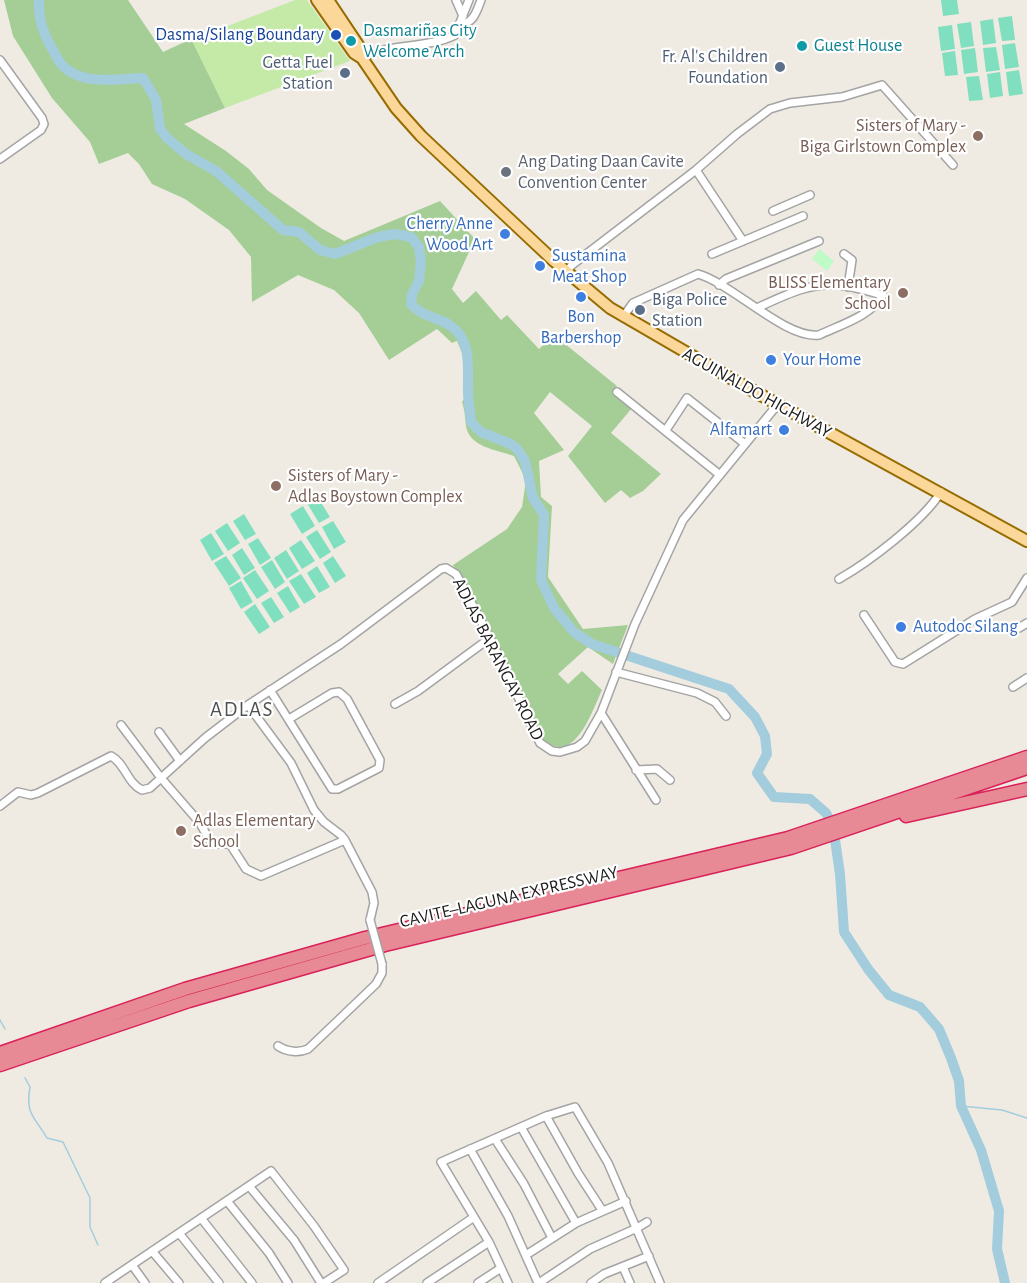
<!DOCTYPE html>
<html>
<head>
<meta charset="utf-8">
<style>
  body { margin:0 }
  canvas { display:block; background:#efebe3 }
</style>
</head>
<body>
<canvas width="1027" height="1283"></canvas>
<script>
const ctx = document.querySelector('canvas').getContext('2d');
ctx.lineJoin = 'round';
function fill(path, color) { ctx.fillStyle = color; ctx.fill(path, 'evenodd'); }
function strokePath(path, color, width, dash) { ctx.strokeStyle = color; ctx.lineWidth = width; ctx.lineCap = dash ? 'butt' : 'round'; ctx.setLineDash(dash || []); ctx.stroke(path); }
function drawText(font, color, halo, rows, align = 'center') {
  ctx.font = font + ' "Alegreya Sans",sans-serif'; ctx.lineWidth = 4.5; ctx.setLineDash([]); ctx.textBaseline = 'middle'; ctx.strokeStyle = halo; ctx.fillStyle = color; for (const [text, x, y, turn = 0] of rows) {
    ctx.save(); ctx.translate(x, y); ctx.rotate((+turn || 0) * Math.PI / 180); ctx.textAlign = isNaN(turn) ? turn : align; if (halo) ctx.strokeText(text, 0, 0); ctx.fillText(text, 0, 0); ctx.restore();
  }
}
const grass = new Path2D(`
  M295,0h12l43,61 -125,47 -34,-68z`);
const forest = new Path2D(`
  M4,0h124l35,52 28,-13 34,69 -41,16 42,27 23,18 18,21 54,38 23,13 96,-40 35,38 -23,50 11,14 13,-12 25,29 6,-5 32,34 15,-14 63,51 -5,6 20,16 -21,25 50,41 -18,17 -13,7 -9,-8 -16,13 -37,-47 24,-30 -42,-34 -16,21 30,37 -25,11 2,36 11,9 -4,71 35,52 45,-4 -15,39 -25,-17 -30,27 10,10 14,-13 20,19c-10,21 -28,79 -60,48l-33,-71 -56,-102 54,-36 15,-22 4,-27 -12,-24c-17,-6 -45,-9 -48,-30 -1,-8 -1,-15 -4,-24l4,-7 -2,-37 -7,-17 -5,2 -15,-14 -48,31 -30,-47 -25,-23 -36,-15 -46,27 -1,-45 -22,-27 -44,-31 -33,-15 -13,-20 -11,-11 -29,11 -9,-22 -38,-44 -39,-62z`);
const park = new Path2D(`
  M819,249l15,12 -7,10 -15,-12z`);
const pitch = new Path2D(`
  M941,0h16l2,14 -16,2z
  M1012,16l3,24 -13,1 -4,-23z
  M993,19l3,24 -13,2 -3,-24z
  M971,22l3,24 -13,2 -4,-24z
  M952,25l3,24 -14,2 -3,-24z
  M1015,43l4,24 -14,2 -3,-24z
  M996,47l4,23 -14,2 -3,-24z
  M975,48l3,24 -14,2 -3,-24z
  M955,51l3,24 -13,1 -3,-23z
  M1019,70l4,24 -14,2 -3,-24z
  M1000,72l3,24 -13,2 -3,-24z
  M979,76l4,24 -14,1 -3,-24z
  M317,496l13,21 -11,6 -12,-20z
  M303,506l12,20 -13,8 -12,-20z
  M244,514l12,20 -11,6 -12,-19z
  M333,521l13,21 -12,7 -12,-22z
  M227,523l13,20 -12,8 -13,-20z
  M317,530l14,22 -11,7 -14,-22z
  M211,533l13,21 -12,7 -12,-21z
  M258,538l13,20 -11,7 -12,-21z
  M301,540l14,21 -13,8 -13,-21z
  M242,548l13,20 -11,7 -12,-20z
  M286,550l13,21 -12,8 -13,-21z
  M226,556l15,22 -12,8 -15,-23z
  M333,556l13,20 -11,7 -12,-20z
  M272,560l13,22 -10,7 -14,-22z
  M317,566l13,21 -11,6 -12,-20z
  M255,570l14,21 -12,8 -14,-21z
  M301,574l15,23 -12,7 -15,-23z
  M241,581l12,21 -12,7 -12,-21z
  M288,586l12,21 -10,6 -13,-20z
  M271,597l13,20 -10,6 -13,-20z
  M255,604l15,23 -11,7 -15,-22z`);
const stream = new Path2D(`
  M0,1020l5,9
  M25,1078l5,9c-5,28 5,30 17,51l16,4 27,56v29l8,18
  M961,1106l41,4 25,8`);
const river = new Path2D(`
  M39,0c-1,16 3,31 11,45 4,6 7,15 12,20 19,21 56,14 81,13l13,22 4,29 7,9 19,16 30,17 67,59 16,2 21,18 15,4 43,-17 17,-3 16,3 8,10 2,15 -2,19 -7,13 -1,10c11,13 27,13 40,22 22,15 16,45 17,68 1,10 2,19 3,28l10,10 30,12 7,6 7,11 8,37 11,17 -3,65 13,28 20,24 18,12 137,45 26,28 10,19 2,18 -10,19 17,24 36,2 16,14 7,13 7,48 4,58 24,37 21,26 31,12 19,22 12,29 8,23 2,25 20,44 18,61 -2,38 8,34`);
const street = new Path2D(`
  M456,0l7,16
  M459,24c14,1 18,-13 22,-24
  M362,58c26,-15 65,-9 93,-23l14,-35
  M0,60l42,58 2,6 -3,6 -41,29
  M696,170l47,71
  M773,211l37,-16
  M712,254l91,-38
  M844,254l8,6 -4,27
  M566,272l6,-7 124,-95 41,-36 33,-25 20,-6 52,-6 40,-12 71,80
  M719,285l7,-6 93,-38
  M623,317l10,-14 65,-29c35,10 87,65 121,61 21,-10 52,-19 64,-40 -12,-3 -24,-7 -37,-9 -32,-6 -61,9 -89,22
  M617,392l103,83
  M666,430l21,-32 58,46
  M839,579c30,-17 83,-57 102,-87
  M864,615l31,47 8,2 72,-45 37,-17 15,-24
  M1019,628l8,-5
  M616,672l81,21 18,9 11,14
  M1013,687l14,-9
  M270,690l62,99h6l41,-21 1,-8 -33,-61 -8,-7 -7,1 -43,26
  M395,704l23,-13 72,-53
  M248,705l43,58 23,47 10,12 17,13 4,5 27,52 2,11 -4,17
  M601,713l55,87
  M121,725l40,53 39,45 11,20 3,1h16l16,25 15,7 84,-36
  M159,732l21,29
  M636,770l21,-1 13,11
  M0,806l18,-14 13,3 7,-2 73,-37c14,7 16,27 31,34l8,-2 55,-50 43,-33 93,-61 100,-75 5,-1 10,6 34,64 50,105 12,8 8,1 17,-5 8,-6 16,-28 34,-89 48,-104 95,-116
  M278,1046c9,6 21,7 30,3l68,-65 6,-11v-9
  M546,1116l32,57 24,37
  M521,1127l55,96
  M495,1139l29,45 28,54
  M470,1149l38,67 30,67
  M249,1186l45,54 27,43
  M227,1201l42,52 19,30
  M201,1218l51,65
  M179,1233l40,50
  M152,1251l27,32
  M526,1255l50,-32 50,-22
  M132,1265l13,18
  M623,1267l7,16
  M105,1283l166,-112 43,55 30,44 -20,13
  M378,1283l96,-66
  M427,1283l62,-41
  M478,1283l23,-15
  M508,1283l-19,-41 -48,-80 105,-46 29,-9 33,56 52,120
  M539,1283l51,-34 47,-21 10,-6
  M591,1283l13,-9 45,-18`);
const primary = new Path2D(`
  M317,0l37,53 8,5 34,50 25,28 133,125 56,47 129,75 288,158
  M328,0l32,48 2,10`);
const highway = new Path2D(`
  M906,816l121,-27
  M0,1053l185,-64 180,-51 423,-100 239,-81
  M0,1065l189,-64 196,-56 406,-97 236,-80`);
const streetBridge = new Path2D(`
  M370,920l12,44`);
const markers = [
  [336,35,6,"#1a4fb4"],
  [351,41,6,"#0f9aa8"],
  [802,46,6,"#0f9aa8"],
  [780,67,6,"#5c6f8a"],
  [345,73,6,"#5c6f8a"],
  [978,136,6,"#8d6e63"],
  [506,172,6,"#6b7280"],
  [505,234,6,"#3f7fe0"],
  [540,266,6,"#3f7fe0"],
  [903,293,6,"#8d6e63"],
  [581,297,6,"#3f7fe0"],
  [640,310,6,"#5c6f8a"],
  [771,360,6,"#3f7fe0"],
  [784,430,6,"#3f7fe0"],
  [276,486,6,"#8d6e63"],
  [901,627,6,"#3f7fe0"],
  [181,831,6,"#8d6e63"]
];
const cultureNames = [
  ["Dasmariñas City",363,31],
  ["Welcome Arch",363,52],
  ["Guest House",814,46]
];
const transitNames = [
  ["Dasma/Silang Boundary",324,35]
];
const serviceNames = [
  ["Fr. Al's Children",768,57],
  ["Foundation",768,78],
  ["Getta Fuel",333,63],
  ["Station",333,84],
  ["Biga Police",652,300,"left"],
  ["Station",652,321,"left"]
];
const educationNames = [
  ["Sisters of Mary -",966,126],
  ["Biga Girlstown Complex",966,147],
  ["BLISS Elementary",891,283],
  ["School",891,304],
  ["Sisters of Mary -",288,476,"left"],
  ["Adlas Boystown Complex",288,497,"left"],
  ["Adlas Elementary",193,821,"left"],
  ["School",193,842,"left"]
];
const worshipNames = [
  ["Ang Dating Daan Cavite",518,162],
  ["Convention Center",518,183]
];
const shopNames = [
  ["Cherry Anne",493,224,"right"],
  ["Wood Art",493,245,"right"],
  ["Sustamina",552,256],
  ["Meat Shop",552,277],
  ["Bon",581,317,"center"],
  ["Barbershop",581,338,"center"],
  ["Your Home",783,360],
  ["Alfamart",772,430,"right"],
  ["Autodoc Silang",913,627]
];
const streetNames = [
  ["AGUINALDO HIGHWAY",757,393,29],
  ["ADLAS BARANGAY ROAD",498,659,63],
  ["CAVITE–LAGUNA EXPRESSWAY",509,897,-13]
];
const quarterNames = [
  ["ADLAS",242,710]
];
fill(grass, '#c5eaa8');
fill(forest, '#a5ce97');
fill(park, '#bffac7');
fill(pitch, '#80dfbf');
strokePath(stream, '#a3cddd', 1.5);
strokePath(river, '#a3cddd', 10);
strokePath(street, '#a4a4a4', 10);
strokePath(primary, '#976c00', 14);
strokePath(highway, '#da2258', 15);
strokePath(street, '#fff', 7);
strokePath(primary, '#fcd79a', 10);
strokePath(highway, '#e78a96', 12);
strokePath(streetBridge, '#a4a4a4', 10, []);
strokePath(streetBridge, '#fff', 7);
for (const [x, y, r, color] of markers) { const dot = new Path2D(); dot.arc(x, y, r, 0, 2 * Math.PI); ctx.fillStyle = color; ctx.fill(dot); strokePath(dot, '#fff', 2); }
drawText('18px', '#0d838f', '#fff', cultureNames, 'left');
drawText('18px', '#164399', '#fff', transitNames, 'right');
drawText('18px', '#4e5e75', '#fff', serviceNames, 'right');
drawText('18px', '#785e54', '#fff', educationNames, 'right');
drawText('18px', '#5b616d', '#fff', worshipNames, 'left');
drawText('18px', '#366cbe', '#fff', shopNames, 'left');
drawText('18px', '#1d1d1d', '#fff', streetNames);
ctx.letterSpacing = '1.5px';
drawText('21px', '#505050', '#fff', quarterNames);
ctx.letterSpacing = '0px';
</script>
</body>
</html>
